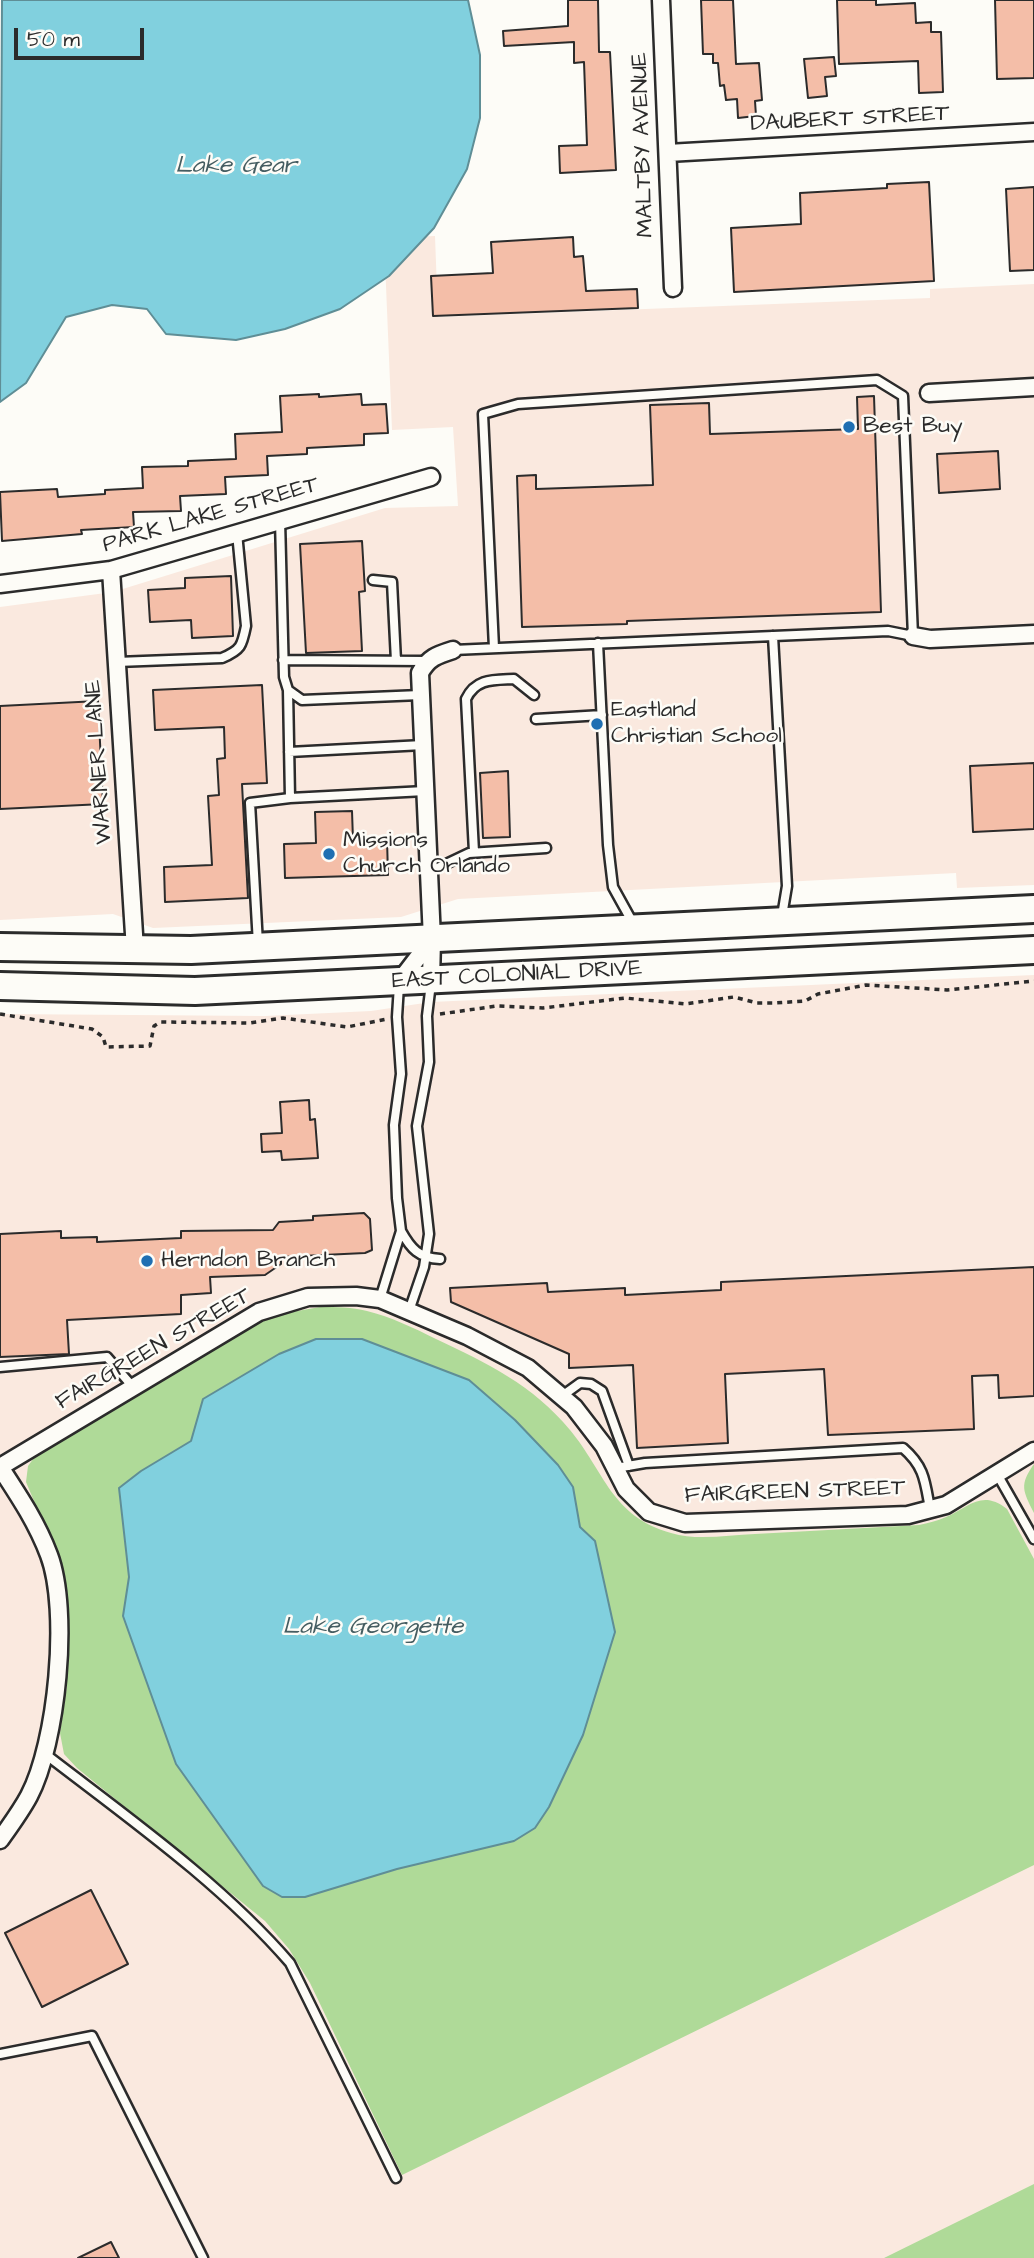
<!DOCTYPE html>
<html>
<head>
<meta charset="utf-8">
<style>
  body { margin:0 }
  #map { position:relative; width:1034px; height:2258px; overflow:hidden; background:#fdfcf7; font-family:"Architects Daughter",sans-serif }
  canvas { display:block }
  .scale { position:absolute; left:14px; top:28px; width:130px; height:32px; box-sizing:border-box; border:4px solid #2b2b2b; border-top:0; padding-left:9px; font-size:21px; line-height:24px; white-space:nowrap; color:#2b2b2b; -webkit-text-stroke:5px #fdfcf7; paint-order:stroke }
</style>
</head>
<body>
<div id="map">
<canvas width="1034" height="2258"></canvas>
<div class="scale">50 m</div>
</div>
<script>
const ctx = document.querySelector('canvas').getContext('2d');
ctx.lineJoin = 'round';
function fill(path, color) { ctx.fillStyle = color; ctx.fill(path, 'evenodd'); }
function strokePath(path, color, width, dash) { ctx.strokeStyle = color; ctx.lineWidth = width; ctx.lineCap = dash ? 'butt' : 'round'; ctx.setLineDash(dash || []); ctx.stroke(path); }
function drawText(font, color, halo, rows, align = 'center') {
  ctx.font = font + ' "Architects Daughter",sans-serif'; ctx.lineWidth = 5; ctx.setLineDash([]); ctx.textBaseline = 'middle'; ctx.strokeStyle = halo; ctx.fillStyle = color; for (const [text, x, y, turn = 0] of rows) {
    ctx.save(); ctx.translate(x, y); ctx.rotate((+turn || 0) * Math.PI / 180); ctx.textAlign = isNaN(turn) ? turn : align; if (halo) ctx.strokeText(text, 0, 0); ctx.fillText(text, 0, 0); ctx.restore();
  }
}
const built = new Path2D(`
  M435,236l3,81 492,-19v-9l104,-5v601l-77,3 -1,-15 -498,26 -57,18 -248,11 -40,-14 -113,6v-313l113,-15 272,-84 73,-2 -5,-79 -61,3 -8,-192z
  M1034,975v1283h-1034v-1244l265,2 106,-5 60,-9z`);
const green = new Path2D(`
  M320,1307c16,0 32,0 47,4 24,6 47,17 69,28 51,24 97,46 134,91 35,42 41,86 101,103 26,8 57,2 84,1 55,-3 109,-6 164,-9 9,-2 18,-4 27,-8 23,-10 36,-28 61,-8l27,50v306l-632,310 -92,-192 -21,-34 -24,-28 -188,-153 -13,-14 -4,-21 7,-47v-61l-18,-88 -23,-55 2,-16 14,-19 212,-123 26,-10zM469,1380l46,40 43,45 15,22 7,40 15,15 -12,193 -34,72 -14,21 -230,69 -182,-281 6,-39 -10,-89 22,-17 50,-30z
  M1034,1464v49c-11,-22 -15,-28 0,-49z
  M1034,2184v74h-150z`);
const water = new Path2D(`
  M2,0h466l12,55v63l-13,51 -33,59 -45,48 -49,33 -55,20 -49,11 -70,-6 -19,-25 -35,-4 -46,12 -40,66 -26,19z
  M316,1339h46l107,41 46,40 43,45 15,22 7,40 15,14 20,91 -32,103 -34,72 -14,21 -21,13 -117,28 -92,28h-23l-19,-11 -87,-122 -53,-148 6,-39 -10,-89 22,-17 50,-30 12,-42 76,-45z`);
const building = new Path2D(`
  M568,0h30l1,52h11l6,118 -56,3 -1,-27 28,-1 -3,-83 -10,1v-21l-70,4 -1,-15 65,-5z
  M701,0h32l3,64 23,-1 3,37 -7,1 1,15 -18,2 -1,-19 -11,1 -2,-15 -4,1 -2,-23h-5v-9h-10z
  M837,0h39v5l39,-2 1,20 15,-1v10h10l2,60 -24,1 -1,-32 -79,3z
  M995,0h39v78l-37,1z
  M834,57l2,19 -11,1 2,19 -19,2 -4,-39z
  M929,182l5,99 -200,11 -3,-64 70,-4 -1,-31 87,-5v-4z
  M1034,187v83l-24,1 -4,-82z
  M573,237l1,20 9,-1 3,35 51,-2 1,19 -205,8 -2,-40 62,-3 -2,-31z
  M319,394v3l42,-3 1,11 24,-1 2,29 -24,1v11l-57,3v6l-40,2 1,19 -43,2 1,17 -46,2 1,15 -48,1 1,15 -53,3 1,4 -80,7 -2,-49 57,-3 1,8 47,-3v-4l38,-2 -1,-21 46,-1v-5l48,-2 -1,-25 47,-2 -2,-36z
  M874,396l7,216 -254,9v3l-105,3 -5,-151 19,-1v14l117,-4 -3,-80 59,-2 1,31 148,-5 -1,-32z
  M998,451l2,38 -61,4 -2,-39z
  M362,541l3,50 -6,1 3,59 -56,2 -6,-109z
  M231,576l2,60 -41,2 -1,-18 -41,2 -2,-32 37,-2v-10z
  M262,685l5,98 -25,1 6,114 -83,4 -1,-35 48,-2 -4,-69 11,-1 -2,-36 8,-1 -1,-31 -69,3 -2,-40z
  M98,701l5,103 -103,5v-103z
  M1034,763v66l-61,3 -3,-66z
  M508,771l2,66 -27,1 -3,-65z
  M352,811l1,29 34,-1 1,36 -103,3 -1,-34 32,-1 -1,-31z
  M309,1100l1,20 5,-1 3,39 -36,2 -1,-9 -19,1 -1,-18 21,-1 -2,-31z
  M364,1213l6,6 2,31 -7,3 -84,4v7l-16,11 -55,2 1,16 -30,2v19l-114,6 2,34 -69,3v-123l61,-3v7l36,-1v5l84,-4v-7l92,-1 6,-8 34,-2v-4z
  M1034,1267v129l-35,2 -1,-23 -26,1 2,53 -146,6 -4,-66 -99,5 3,69 -91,5 -4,-83 -64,3v-14l-118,-52 -1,-14 97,-5 1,9 77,-4v7l96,-5v-8z
  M91,1890l37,74 -86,43 -37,-74z
  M111,2242l8,16h-41z`);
const path = new Path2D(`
  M0,1014l92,15 11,8 3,10 44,-1 4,-20 7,-4 89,1 33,-5 64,9 40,-8
  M440,1014l57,-8 46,2 82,-10 60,6 49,-7 23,6h18l30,-2 13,-7 48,-9 81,5 87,-9`);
const service = new Path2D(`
  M280,520l4,157 4,13 14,10 118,-5
  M373,580l19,2 4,79
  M773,636l14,250 -5,30
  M598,643l10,202 5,42 21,38
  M453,650l435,-19 25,5 -10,-240 -26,-16 -359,24 -35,10 11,234
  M283,660l143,1
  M117,662l105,-4c19,-8 20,-12 24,-32l-9,-93
  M288,690l2,108 135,-7
  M536,719l66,-4
  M289,752l134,-7
  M474,852l-8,-153c10,-21 28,-19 48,-20l20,16
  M429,872l40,-19 77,-5
  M258,944l-8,-141 40,-5
  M401,1231c10,18 18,27 39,28
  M380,1299l21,-68 -4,-33 -3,-73 7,-51 -4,-57 2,-32
  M409,1311l15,-44 5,-33 -12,-108 12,-64 -2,-46 4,-33
  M0,1367l107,-10 26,30
  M562,1396l18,-13 11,1 11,7 27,75
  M616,1468l29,-5 258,-15c22,19 22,34 27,61
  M997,1474l37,65
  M44,1753c83,64 177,130 246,210l106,215
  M0,2054l92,-18 111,222`);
const minor = new Path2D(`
  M661,0l12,288
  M668,153l366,-21
  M929,393l105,-6
  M111,570l24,380
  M0,584l111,-14 320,-93
  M913,636l17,3 104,-5
  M431,980l1,-41 -12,-266c8,-15 17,-18 33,-23
  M399,982l33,-43
  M0,1467l259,-155 49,-15 48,-1 24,3 87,37 61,32 46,39 30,39 22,43 23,23 36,11 223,-8 38,-10 88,-54
  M0,1467c19,29 37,56 49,88 21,56 8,188 -20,241 -8,15 -19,30 -29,44`);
const trunk = new Path2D(`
  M0,947l191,3 843,-41
  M0,986l195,5 839,-41`);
const markers = [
  [849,427,7,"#1f6fb2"],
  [597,724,7,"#1f6fb2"],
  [329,854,7,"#1f6fb2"],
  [147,1261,7,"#1f6fb2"]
];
const streetNames = [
  ["DAUBERT STREET",850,120,-3],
  ["MALTBY AVENUE",644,145,-92],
  ["PARK LAKE STREET",211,516,-16],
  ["WARNER LANE",100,762,-94],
  ["EAST COLONIAL DRIVE",517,976,-3],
  ["FAIRGREEN STREET",154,1350,-30],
  ["FAIRGREEN STREET",795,1493,-2]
];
const poiNames = [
  ["Best Buy",863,427],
  ["Eastland",611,711],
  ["Christian School",611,737],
  ["Missions",343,841],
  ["Church Orlando",343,867],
  ["Herndon Branch",161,1261]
];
const waterNames = [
  ["Lake Gear",236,167],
  ["Lake Georgette",373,1628]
];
fill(built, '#fae9df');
fill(green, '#afda98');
fill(water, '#81d0de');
strokePath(water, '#5f8e96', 2);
fill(building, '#f4bea8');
strokePath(building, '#2b2b2b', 2);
strokePath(service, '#2b2b2b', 13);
strokePath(minor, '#2b2b2b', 21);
strokePath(trunk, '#2b2b2b', 32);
strokePath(path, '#2b2b2b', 3.5, [5, 5]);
strokePath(service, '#fdfcf7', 8);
strokePath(minor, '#fdfcf7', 16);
strokePath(trunk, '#fdfcf7', 26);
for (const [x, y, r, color] of markers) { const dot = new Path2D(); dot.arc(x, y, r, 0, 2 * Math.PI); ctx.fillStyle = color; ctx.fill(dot); strokePath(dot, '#fdfcf7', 2.5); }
drawText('23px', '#2b2b2b', '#fdfcf7', streetNames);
drawText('23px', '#2b2b2b', '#fdfcf7', poiNames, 'left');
drawText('italic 24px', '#455d61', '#fdfcf7', waterNames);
</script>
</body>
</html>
